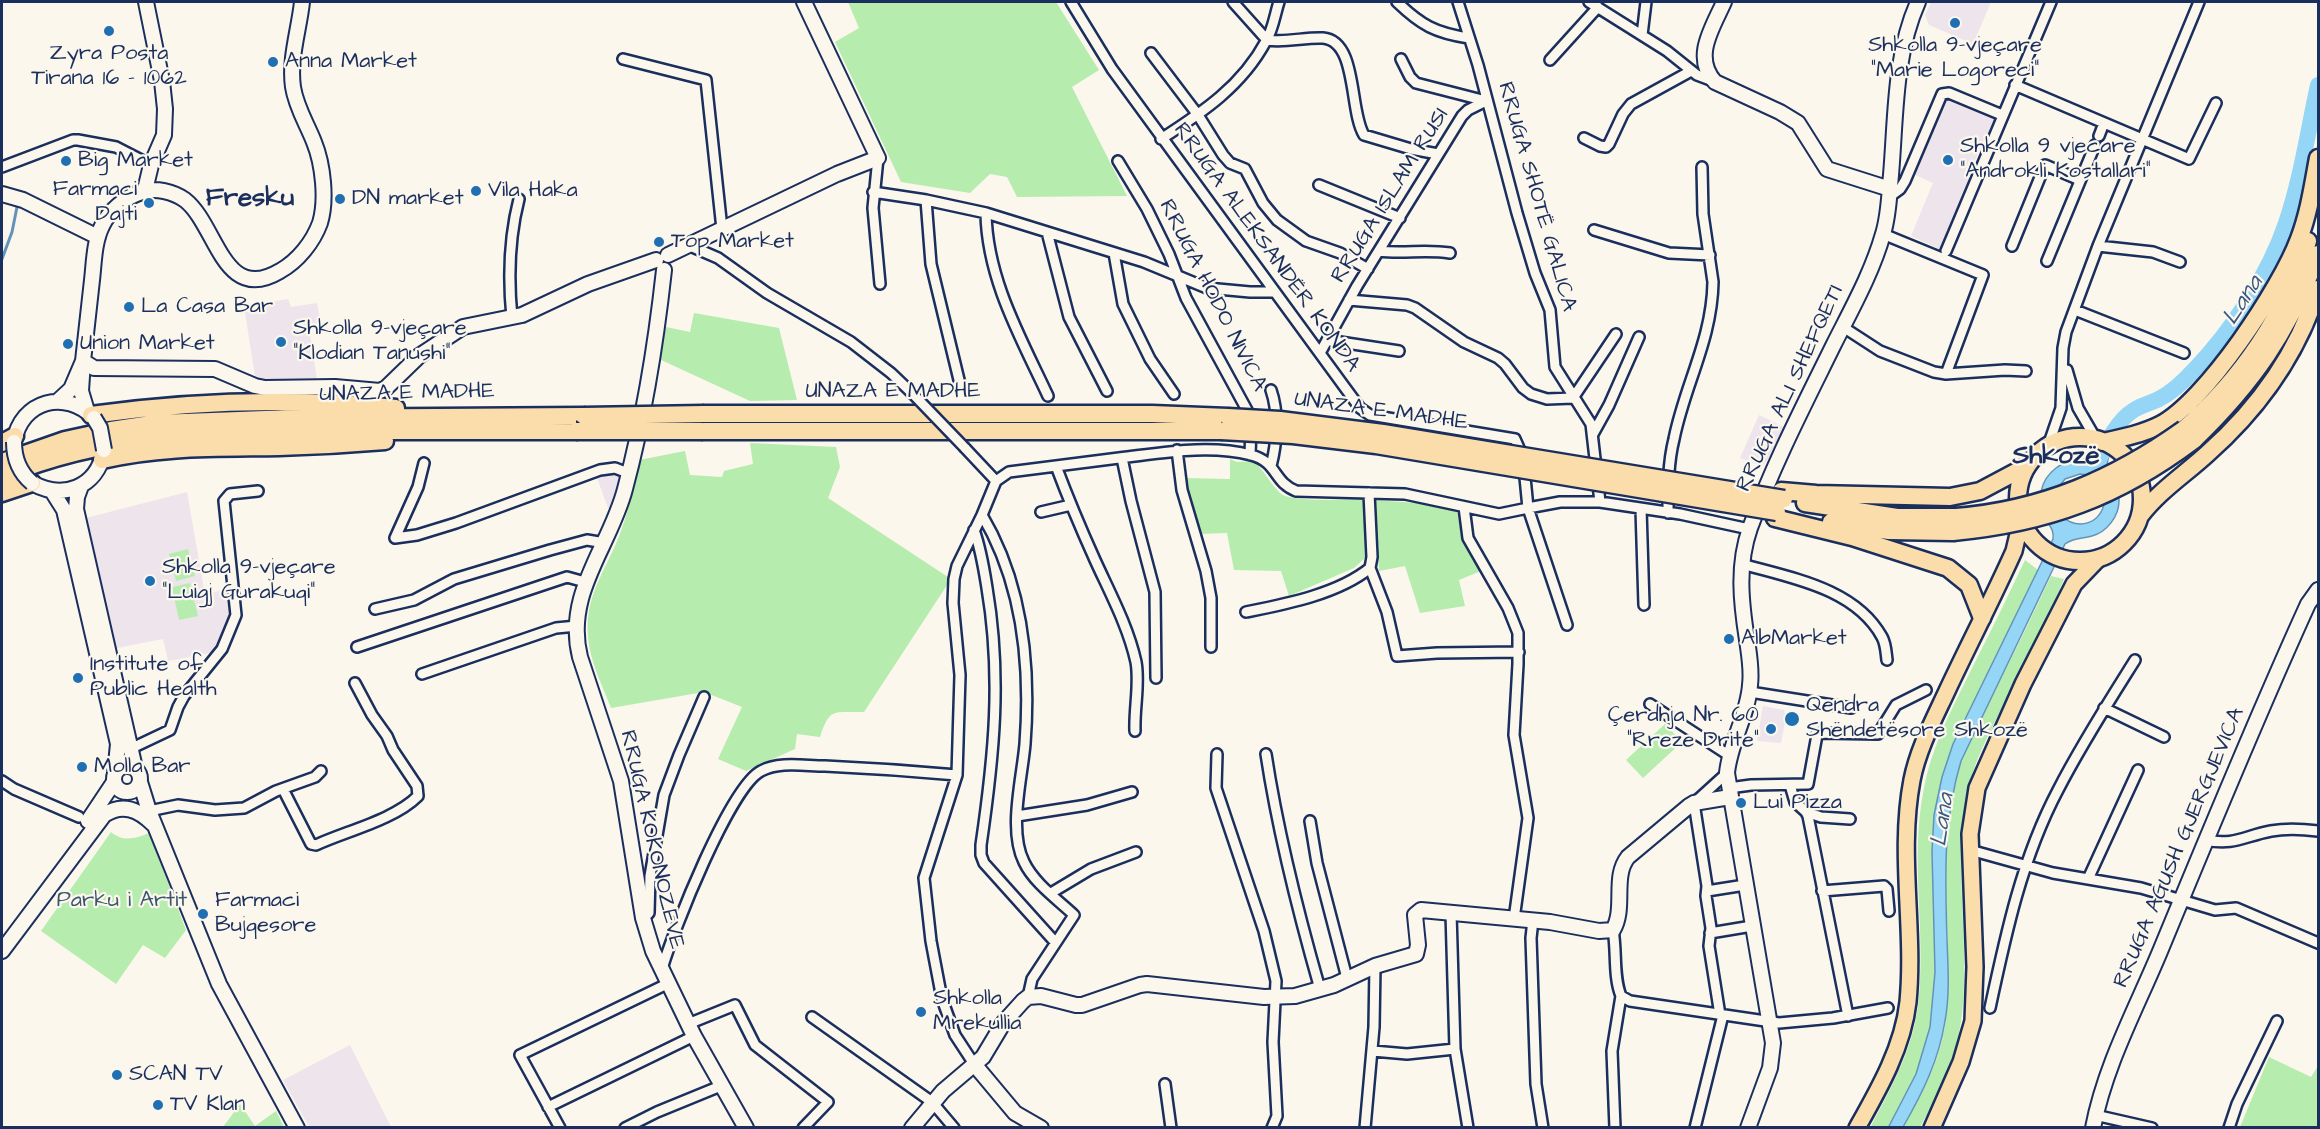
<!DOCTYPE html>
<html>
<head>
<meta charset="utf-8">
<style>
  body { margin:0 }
  #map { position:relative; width:2320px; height:1129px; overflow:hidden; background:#fbf7ec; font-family:"Architects Daughter",sans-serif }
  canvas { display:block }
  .frame { position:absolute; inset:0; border:3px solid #1b2f5e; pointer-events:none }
</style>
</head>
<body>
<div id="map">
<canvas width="2320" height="1129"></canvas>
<div class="frame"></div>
</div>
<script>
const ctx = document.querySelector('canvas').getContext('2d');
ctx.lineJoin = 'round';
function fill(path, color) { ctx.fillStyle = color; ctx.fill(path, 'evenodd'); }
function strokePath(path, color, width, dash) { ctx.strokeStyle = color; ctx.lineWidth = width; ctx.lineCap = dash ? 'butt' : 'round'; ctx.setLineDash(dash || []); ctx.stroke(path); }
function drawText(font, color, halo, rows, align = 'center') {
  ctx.font = font + ' "Architects Daughter",sans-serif'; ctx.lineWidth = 4.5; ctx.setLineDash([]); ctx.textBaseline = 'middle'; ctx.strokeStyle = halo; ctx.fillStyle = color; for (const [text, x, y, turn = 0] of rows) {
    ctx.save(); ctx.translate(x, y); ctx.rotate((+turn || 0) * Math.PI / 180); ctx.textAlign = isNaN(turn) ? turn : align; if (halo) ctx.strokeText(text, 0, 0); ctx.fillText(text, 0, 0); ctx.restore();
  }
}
const built = new Path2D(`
  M1931,2h60l-18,42 -44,-19 -4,-10z
  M1947,98l48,20 -27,57 4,9 -28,67 -33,-15 22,-53 -18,-8z
  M288,299l3,8 26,-4 4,22 -12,1 8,54 -61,3 -12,-77z
  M1759,415l25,12 -12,27 -10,13 -22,-9z
  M614,470l8,5 -8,32 -6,1 -12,-33z
  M187,492l18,103 23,-7 6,28 -19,36 -47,9 -5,-22 -51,10 -26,-131z
  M1763,706l21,4 2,7 -5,26 -24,-2z
  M350,1045l41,82h-82l-26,-47z`);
const green = new Path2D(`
  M848,2h208l43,68 -27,17 55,109 -110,1 -10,-20 -17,-3 -20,19 -69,-11 -66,-140 24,-14z
  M694,313l85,15 18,72 -47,1 -91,-42 7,-32 24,5z
  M750,443l86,4 4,20 -12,31 123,81 -87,133c-30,1 -34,-6 -44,25l-23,-3 -2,15 -49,22 -28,-12 24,-52 -38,-15 -93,16c-9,-23 -21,-47 -23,-71 -4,-44 21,-70 34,-109 8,-22 11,-45 17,-68l46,-9 5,24 32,2 2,-6 29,-7z
  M1230,459l7,3 16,-1c12,9 16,22 27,32 11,10 66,6 83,6l6,51 -3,7 -12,11 -65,28 -8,-25 -47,-1 -7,-37 -29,1 -15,-56 47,1z
  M1374,500l57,4 26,6 4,25 20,36 -22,9 6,26 -45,7 -15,-47 -26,5z
  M188,549l7,27 -19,5 -7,-27z
  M2025,560l13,10 -85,174 -11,33 -8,38 -2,36 3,121 -5,55 -14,47 -28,53 -18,1c21,-40 42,-77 48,-122 9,-73 -9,-146 6,-218 8,-43 30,-83 49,-122 18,-35 35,-70 52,-106z
  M2051,576l13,3c-17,43 -39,83 -59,123 -15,30 -32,60 -38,93 -15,75 5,152 -6,227 -6,38 -22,72 -41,105l-17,1c19,-35 39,-71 43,-110 8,-73 -8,-146 5,-218 8,-46 31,-85 52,-126 17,-32 32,-65 48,-98z
  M190,583l8,33 -19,4 -7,-33z
  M1665,724l17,18 -39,36 -17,-18z
  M111,832c12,10 24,7 38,1l37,97 -21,28 -22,-13 -27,39 -75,-53z
  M2269,1057l42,20 7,-11v61h-78z
  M240,1104l15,22 21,-15 8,16h-61z`);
const water = new Path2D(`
  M2097,451l12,5c-7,18 11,28 10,45 0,15 -12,31 -27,35 -10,3 -18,1 -27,8l-104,217c-18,60 -16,116 -14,178 1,27 3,55 -2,82 -6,39 -23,73 -42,106l-15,1 28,-54 14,-47 5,-55 -3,-121 2,-36 8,-38 11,-33 100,-205c1,-10 -3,-12 -8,-21 -9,-17 -5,-38 11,-50 13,-11 30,-4 41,-17zM2080,474l8,1 17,25c-4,24 -26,31 -44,16l-5,-25 9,-12z`);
const stream = new Path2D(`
  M2,259l10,-27 6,-30`);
const river = new Path2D(`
  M2094,470c10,-20 20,-48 40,-60 8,-5 17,-7 25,-11 14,-7 25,-18 35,-29 37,-38 75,-96 92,-147 15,-44 22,-92 32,-138`);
const street = new Path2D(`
  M1071,2l41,67 234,320 14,19 10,7 145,24 8,18 5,51 32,-6h40l80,12 69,15
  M1233,2l34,38c19,3 38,-3 56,-2 35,3 26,73 41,97l47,14 27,5
  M1397,2c24,23 38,31 72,36
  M1458,2l20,63 39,148 18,60 15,37 5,57 36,57 9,78
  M1589,2l78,49 30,24 16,6
  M1642,35l4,-33
  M1151,53l47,62 25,40 7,8 15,6 18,34 14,17 29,21 34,12 28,16
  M623,59l83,21 16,149
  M1401,59l9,18 6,6 70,18
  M1550,60l48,-53
  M2015,85l174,74 27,-56
  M2099,136l5,-13
  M1584,138l16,8 6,1 3,-3 14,-30 8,-10 60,-33
  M1161,139c42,-27 81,-53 105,-98 7,-11 9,-27 13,-39
  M878,158l-5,50 7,76
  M1118,161l29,48 22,45 17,44 62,114 3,16 -1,27
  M2,167l71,-27h5l38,7 35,18
  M1319,185l81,33
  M873,192l53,8 60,13 158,49 63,26 43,4h25
  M1889,197l11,-8 5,-8 37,-87 7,-1 53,22
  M926,200l5,64 29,120
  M986,213c1,66 35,125 62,183
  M1594,230l75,23 41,2
  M1047,232l22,85 38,74
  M1883,234l100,41 -37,99
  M688,245l30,13 49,35 84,49 40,31 22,21
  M2012,246l33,-81 35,15
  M2098,246l55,6 27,10
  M1379,251c24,3 47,-2 71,2
  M1946,251l105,-249
  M1114,253l9,51 27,55 24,35
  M2047,261l48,-116
  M1349,300l58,5 8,3 49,34 34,16 7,6 18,24 8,6 16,5 26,-1 43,-64
  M2075,310l109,43
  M512,318c-4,-40 -3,-80 7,-119
  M1843,327l37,24 54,21 12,2 59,-4 21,1
  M1327,340l72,11
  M1320,353l37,-67 105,-170 6,-6 18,-9
  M2067,370l11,38 18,31
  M1593,434l16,-29 30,-68
  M2048,446l13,-38 2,-60 3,-16 32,-86 101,-244
  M965,448l31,33
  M1177,450l5,40 24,81 5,27v49
  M1122,458l9,43 24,91 1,86
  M1056,466c12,32 25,63 39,94 15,33 33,66 41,102 4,22 -2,46 -1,69
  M1271,466c6,-23 8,-53 0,-76
  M1464,507l4,31 40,70 10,25v31l-4,71 14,83 -14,101
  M1641,509l3,96
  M1041,512l30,-7
  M1668,513c0,-25 0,-50 6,-74 11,-55 38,-99 39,-157l-10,-68 -1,-47
  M982,515c41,69 49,150 43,229 -3,35 -17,86 -1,118 10,21 33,37 50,53l-42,64 -4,18
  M974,530c7,19 10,39 13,58 15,89 7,168 -6,257v10l3,8 71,79
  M395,538l22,-3 39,-12 144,-53 15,-2 13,5
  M395,538l23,-51 6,-24
  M1742,564c49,14 113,24 140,73 4,7 4,16 5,23
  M1370,568l17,44 10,44 40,-3 82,-1
  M375,609l39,-9 40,-21 96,-29 37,-10 18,3
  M1246,612c40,-8 92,-18 124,-44l2,-11 -3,-64
  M357,647l210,-70 18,5
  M422,674l134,-46 21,-2
  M1750,692l101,16
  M1650,704l80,52
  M2104,708l60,29
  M130,749l40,-19 8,-23 6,-11 38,-47 14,-34 -12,-114 6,-7 28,-3
  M1217,754l-1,34 48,143 12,50 -3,61 4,74 -5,12
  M1266,754c12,79 32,158 54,235
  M2,781l12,8 65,28
  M1790,785l5,17 11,10 2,4 40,200
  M1729,788l22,-3 57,-1 9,-49 4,-2 57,1 18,-29 30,-15
  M283,789l28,55 5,1c30,-14 78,-25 102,-49l-1,-10 -24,-36 -6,-14 -15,-21 -17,-32
  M149,811l29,-6 37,5 29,-2 32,-17 39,-14 6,-6
  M1806,812l15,5 29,2
  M1017,816l70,-11 45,-13
  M1310,821l7,42 30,115
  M2205,840c30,6 39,-4 66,-9 16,-3 31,-2 47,0
  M1970,850l83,23 88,15 74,22 21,-2 82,35
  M2088,879l50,-109
  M1707,891l38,-6
  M1822,891l62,-5 3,3 2,22
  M1051,893l40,-24 45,-17
  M1451,913l4,136 13,79
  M643,918l6,-5 1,-37 14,-81 15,-40 25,-58
  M1533,920l-2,18 5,146 7,44
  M1613,930c4,21 0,46 8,66
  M1710,933l42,-7
  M662,969c11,-38 68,-182 99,-198 18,-10 44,-5 64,-5 44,2 88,5 132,9
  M1621,996l9,5 149,22 54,-5 55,-10
  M1990,1008c16,-75 32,-150 68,-218 23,-45 50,-87 77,-130
  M1720,1015l-11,-69 2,-18 -5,-32 1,-10 -13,-83 33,-30
  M812,1017l120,85 22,26
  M688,1024l47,-19 20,40 73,57 -25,26
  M1373,1051l34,3 48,-5
  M974,1064l-19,-29 -13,-36 -11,-58 -7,-63 33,-103 3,-100 -7,-72 1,-24 3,-13 25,-51 14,-34 13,-9c37,-5 73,-9 110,-14 43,-5 89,-14 132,-3 27,7 22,27 45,36l109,3 94,20 29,-6 39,117
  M1165,1084l6,44
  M548,1107l146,-71
  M2095,1115l57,13
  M560,1128l-40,-73 147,-71
  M625,1128l32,-16 66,-27
  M1365,1128l9,-101 1,-61
  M1615,1128l-3,-77 9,-55
  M1695,1128l28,-113
  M2229,1128l8,-24 40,-83`);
const secondary = new Path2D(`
  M302,2c-3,28 -13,57 -9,85 3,20 14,37 21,55 9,22 13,58 6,81 -7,19 -22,38 -40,48 -57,34 -63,-46 -95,-71 -11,-8 -30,-13 -43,-8 -17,5 -33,19 -40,34 -8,16 -8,37 -10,54 -3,27 -6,54 -9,81l11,7 121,1 40,17 10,2 70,-1 45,4 6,-3 33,-32 44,-29 59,-12 66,-31 68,-24
  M1724,2c-11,25 -32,55 -9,80l65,30 18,11 29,46 63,20
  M145,190l6,-25 13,-30 1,-26 -3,-28 -16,-79
  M2,194l21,6 75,37
  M668,255l169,-81 41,-16 -74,-156
  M664,270c-8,73 -20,148 -39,219 -15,58 -61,104 -45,168l41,124 22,137 10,33 41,85 52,92
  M58,401l13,-12 12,-28 -2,30 6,20
  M14,442c7,-42 52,-53 80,-24
  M32,483c31,17 64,5 72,-31
  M81,486l-4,11 -1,12 59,259
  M52,491l12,19 54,234 -3,30
  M114 779a13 13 0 1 1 26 0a13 13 0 1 1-26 0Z
  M140,782l9,29 70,173 78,144
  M88,821l26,-39
  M2,951l102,-136c18,-12 34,-6 49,9
  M974,1064l41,49 26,15
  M912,1128l31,-37 40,-34 21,-35 19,-21 5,-4 13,-1 35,9h6l58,-20 7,-1 117,13 31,-1 39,-11 41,-19 41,-12 2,-9 -3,-30 6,-5 129,12 49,9 14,-1c13,-22 -1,-53 15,-73l61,-51 5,-3 36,-6
  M1748,1128l22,-60 3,-25 -46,-270c3,-31 21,-58 23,-88 2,-15 -1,-31 -3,-45 -6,-38 -10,-75 3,-112 23,-63 54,-123 83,-182 18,-36 39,-73 50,-112 6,-19 6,-39 8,-59 5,-59 3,-119 27,-173
  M2093,1128c12,-63 44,-121 68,-179 48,-116 95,-231 147,-345l10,-14`);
const primary = new Path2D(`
  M1857,1128c22,-39 46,-81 51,-126 7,-74 -10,-149 4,-222 6,-31 22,-61 35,-89 22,-47 46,-93 67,-140l5,-21v-18
  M1932,1128l29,-66 12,-41 2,-54 -5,-133 7,-46 46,-104 51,-100 25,-26`);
const highway = new Path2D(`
  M704,414h448l76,3
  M91,415c101,-14 204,-17 305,-7
  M2184,429c57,-50 102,-115 124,-188
  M703,431h518
  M2018 499a62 62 0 1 1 124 0a62 62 0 1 1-124 0Z
  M2194,440c59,-57 95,-109 124,-186
  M2103,442c19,-4 39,-8 57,-17 46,-24 121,-137 139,-186 10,-26 14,-54 19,-81
  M2,443l13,-7
  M102,460c59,-14 117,-12 177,-13 36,-1 71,-3 106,-6
  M2,462l63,-22 46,-10 47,-7 135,-5 291,-2
  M2,477c106,-45 218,-45 332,-46 80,0 161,0 242,0
  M1781,491l35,3 134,3 30,-6 47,-25
  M2,493l30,-10
  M1805,503l92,14h59
  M2140,516c19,-25 44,-41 67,-62 52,-46 90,-99 111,-165
  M1775,518l77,19 96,31 21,17 13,33
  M1831,522l58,9 64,1`);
const streetBridge = new Path2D(`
  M913,394l52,54`);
const secondaryBridge = new Path2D(`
  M94,418l6,10 4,22
  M14,442c0,17 5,30 18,41`);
const highwayBridge = new Path2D(`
  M584,416l120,-2
  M1228,417l52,3 103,13 401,66
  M576,431h127
  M1221,431l72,4 83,10 401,67
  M1956,517c86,-7 158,-38 228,-88
  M1953,532c95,-9 165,-35 241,-92`);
const markers = [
  [1955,23,6,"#1f6fb2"],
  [109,31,6,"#1f6fb2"],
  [273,62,6,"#1f6fb2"],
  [1948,160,6,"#1f6fb2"],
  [66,161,6,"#1f6fb2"],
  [476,191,6,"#1f6fb2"],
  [340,199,6,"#1f6fb2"],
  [149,203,6,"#1f6fb2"],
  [659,242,6,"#1f6fb2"],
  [129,307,6,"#1f6fb2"],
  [281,342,6,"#1f6fb2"],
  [68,344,6,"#1f6fb2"],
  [150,581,6,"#1f6fb2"],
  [1729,639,6,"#1f6fb2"],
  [78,678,6,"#1f6fb2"],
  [1792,719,8,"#1f6fb2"],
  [1771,729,6,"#1f6fb2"],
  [82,767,6,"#1f6fb2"],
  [1741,803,6,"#1f6fb2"],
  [203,914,6,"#1f6fb2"],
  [921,1012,6,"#1f6fb2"],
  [117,1075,6,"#1f6fb2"],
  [158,1105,6,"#1f6fb2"]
];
const poiNames = [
  ["Shkolla 9-vjeçare",1955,46,"center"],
  ["\"Marie Logoreci\"",1955,71,"center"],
  ["Zyra Posta",109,54,"center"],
  ["Tirana 16 - 1062",109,79,"center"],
  ["Anna Market",285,62],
  ["Shkolla 9 vjecare",1960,147],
  ["\"Androkli Kostallari\"",1960,172],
  ["Big Market",78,161],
  ["Farmaci",137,190,"right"],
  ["Dajti",137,215,"right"],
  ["Vila Haka",488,191],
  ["DN market",352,199],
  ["Top Market",671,242],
  ["La Casa Bar",141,307],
  ["Shkolla 9-vjeçare",293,329],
  ["\"Klodian Tanushi\"",293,354],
  ["Union Market",80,344],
  ["Shkolla 9-vjeçare",162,568],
  ["\"Luigj Gurakuqi\"",162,593],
  ["AlbMarket",1741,639],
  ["Institute of",90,665],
  ["Public Health",90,690],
  ["Qendra",1806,706],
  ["Shëndetësore Shkozë",1806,731],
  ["Çerdhja Nr. 60",1759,716,"right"],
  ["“Rreze Drite”",1759,741,"right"],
  ["Molla Bar",94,767],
  ["Lui Pizza",1753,803],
  ["Farmaci",215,901],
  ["Bujqesore",215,926],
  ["Shkolla",933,999],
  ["Mrekullia",933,1024],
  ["SCAN TV",129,1075],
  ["TV Klan",170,1105]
];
const streetNames = [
  ["RRUGA ISLAM RUSI",1391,196,-58],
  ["RRUGA SHOTË GALICA",1536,197,74],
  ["RRUGA ALEKSANDËR KONDA",1266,248,54],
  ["RRUGA HODO NIVICA",1212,296,63],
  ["RRUGA ALI SHEFQETI",1791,389,-65],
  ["UNAZA E MADHE",893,392],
  ["UNAZA E MADHE",407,394,-1],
  ["UNAZA E MADHE",1381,412,8],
  ["RRUGA KOKONOZEVE",651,840,77],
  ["RRUGA AGUSH GJERGJEVICA",2180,848,-67]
];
const parkNames = [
  ["Parku i Artit",122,901]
];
const waterNames = [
  ["Lana",2244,301,-57],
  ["Lana",1944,820,-82]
];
const quarterNames = [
  ["Fresku",250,200],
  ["Shkozë",2056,458]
];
fill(built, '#eee4eb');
fill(green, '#b6ecae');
fill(water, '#95d5f6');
strokePath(water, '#6493b9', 1.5);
strokePath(stream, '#6493b9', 3);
strokePath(river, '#95d5f6', 16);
strokePath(street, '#1b2f5e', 14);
strokePath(secondary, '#1b2f5e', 18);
strokePath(primary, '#1b2f5e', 20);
strokePath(highway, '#1b2f5e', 21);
strokePath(street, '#fbf7ec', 9);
strokePath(secondary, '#fbf7ec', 14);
strokePath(primary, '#fbddab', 15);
strokePath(highway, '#fbddab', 16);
strokePath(streetBridge, '#1b2f5e', 14, []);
strokePath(secondaryBridge, '#1b2f5e', 18, []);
strokePath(highwayBridge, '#1b2f5e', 21, []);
strokePath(streetBridge, '#fbf7ec', 9);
strokePath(secondaryBridge, '#fbf7ec', 14);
strokePath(highwayBridge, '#fbddab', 16);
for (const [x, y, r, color] of markers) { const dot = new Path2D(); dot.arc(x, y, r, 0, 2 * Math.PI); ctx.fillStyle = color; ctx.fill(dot); strokePath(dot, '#fbf7ec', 2); }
drawText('22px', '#1b2f5e', '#fbf7ec', poiNames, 'left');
drawText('22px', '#1b2f5e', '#fbf7ec', streetNames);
drawText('22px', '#3a556e', '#fbf7ec', parkNames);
drawText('italic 24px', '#3a5884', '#fbf7ec', waterNames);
drawText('bold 26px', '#1b2f5e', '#fbf7ec', quarterNames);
</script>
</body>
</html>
